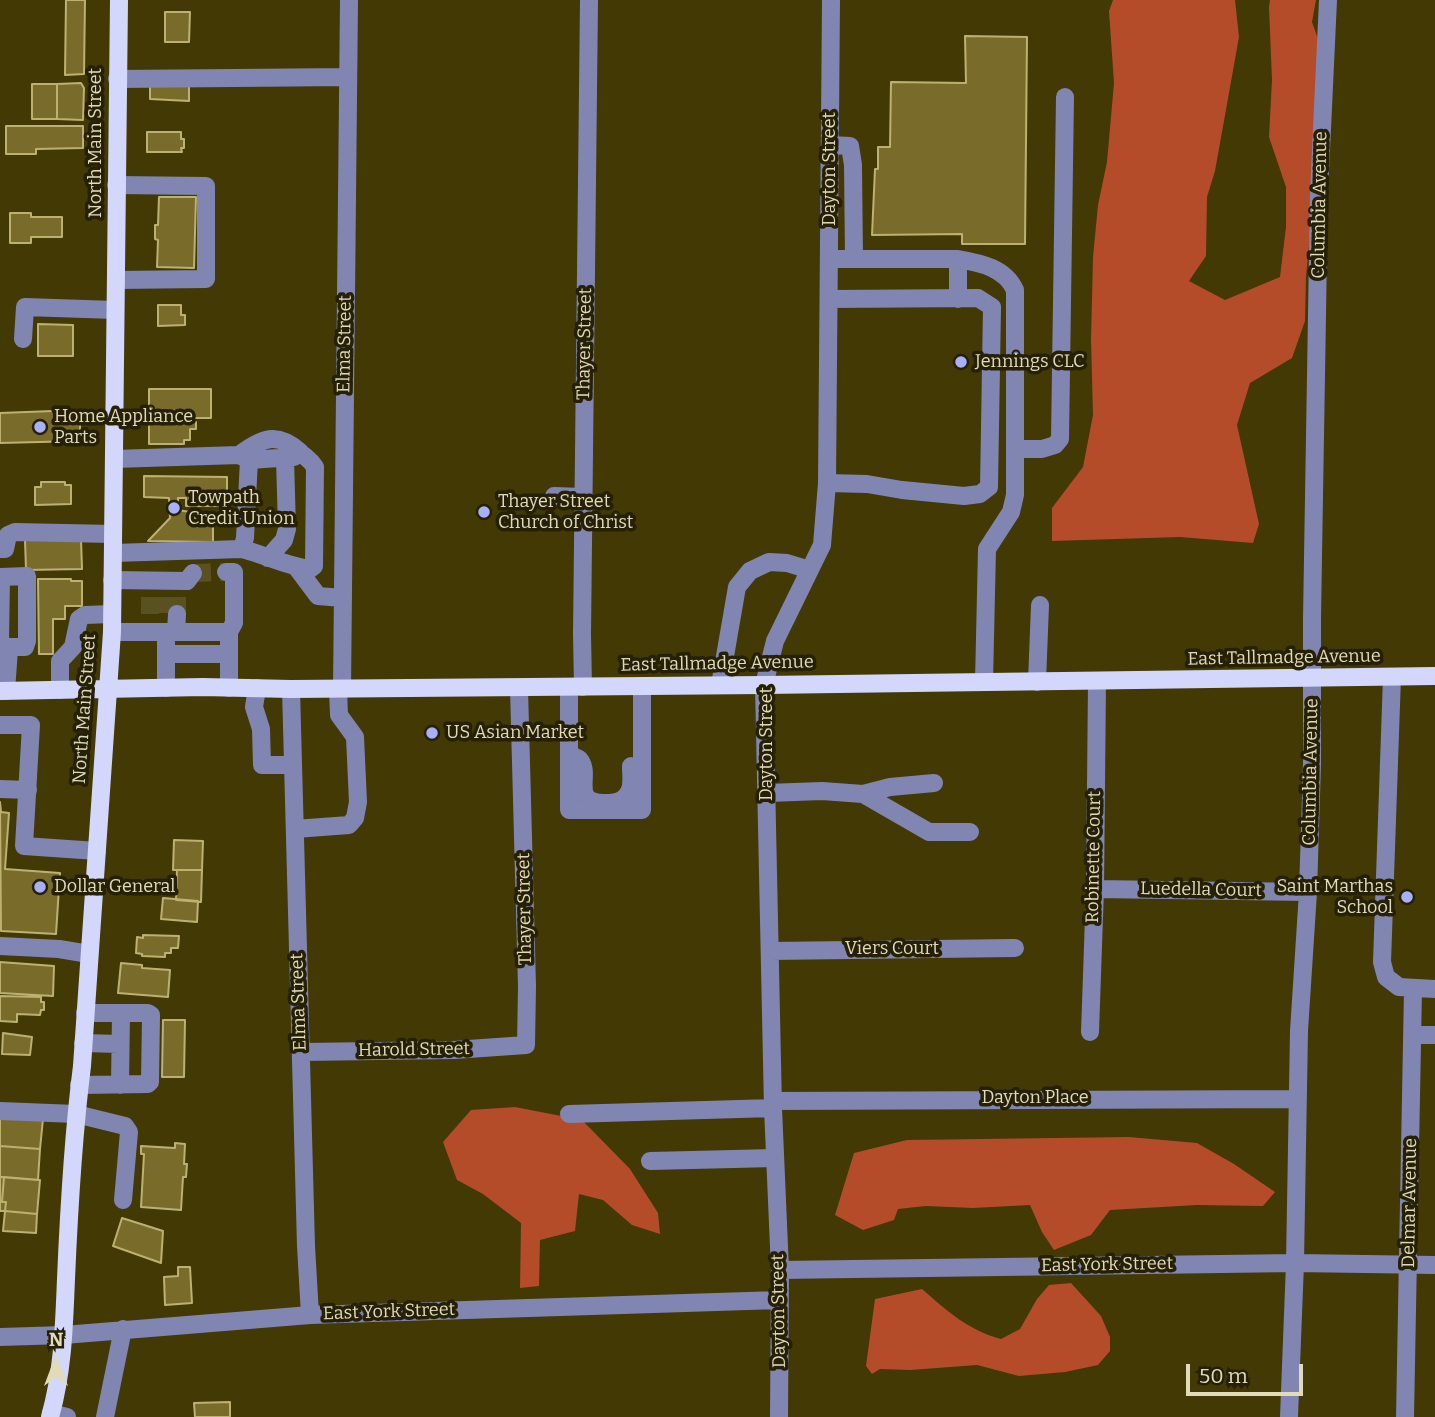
<!DOCTYPE html>
<html>
<head>
<meta charset="utf-8">
<style>
  body { margin:0 }
  #map { position:relative; width:1435px; height:1417px; overflow:hidden; background:#423905; font-family:Bitter,serif }
  canvas { display:block }
  .north { position:absolute; left:21px; top:1326px; width:70px; height:70px; -webkit-text-stroke:5px #252006; paint-order:stroke; rotate:0deg; font-size:19px; font-weight:700; line-height:28px; text-align:center; color:#e1dbbc }
  .north::after { content:''; display:block; margin:auto; width:24px; height:32px; background:#e1dbbc; clip-path:polygon(50% 0,100% 100%,50% 72%,0 100%) }
  .scale { position:absolute; left:1186px; top:1364px; width:117px; height:32px; box-sizing:border-box; border:4px solid #e1dbbc; border-top:0; padding-left:9px; font-size:21px; line-height:24px; white-space:nowrap; color:#e1dbbc; -webkit-text-stroke:5px #252006; paint-order:stroke }
</style>
</head>
<body>
<div id="map">
<canvas width="1435" height="1417"></canvas>
<div class="north">N</div>
<div class="scale">50 m</div>
</div>
<script>
const ctx = document.querySelector('canvas').getContext('2d');
ctx.lineJoin = 'round';
function fill(path, color) { ctx.fillStyle = color; ctx.fill(path, 'evenodd'); }
function strokePath(path, color, width, dash) { ctx.strokeStyle = color; ctx.lineWidth = width; ctx.lineCap = dash ? 'butt' : 'round'; ctx.setLineDash(dash || []); ctx.stroke(path); }
function drawText(font, color, halo, rows, align = 'center') {
  ctx.font = font + ' Bitter,serif'; ctx.lineWidth = 7; ctx.setLineDash([]); ctx.textBaseline = 'middle'; ctx.strokeStyle = halo; ctx.fillStyle = color; for (const [text, x, y, turn = 0] of rows) {
    ctx.save(); ctx.translate(x, y); ctx.rotate((+turn || 0) * Math.PI / 180); ctx.textAlign = isNaN(turn) ? turn : align; if (halo) ctx.strokeText(text, 0, 0); ctx.fillText(text, 0, 0); ctx.restore();
  }
}
const forest = new Path2D(`
  M1113,0h122l4,37 -24,134 -8,26 -1,59 -17,25 36,19 55,-23 6,-50v-40l-17,-50 3,-57 -3,-73 1,-7h46l-4,22 6,17 -5,167 -7,70 -1,45 -13,37 -42,25 -13,42 22,99 -6,19 -73,-6 -128,4v-33l31,-41 10,-52 -2,-75 2,-83 5,-52 9,-43 7,-79 -5,-72z
  M515,1107l67,13 48,49 28,44 2,21 -28,-9 -29,-25 -24,-6 -4,37 -35,9 -1,46 -19,2 1,-65 -38,-29 -26,-14 -14,-38 28,-32z
  M1129,1137l68,6 37,21 41,28 -12,14 -66,-1 -87,5 -19,25 -37,15 -12,-18 -12,-27 -57,3 -47,-2 -28,3 -4,11 -31,10 -28,-15 19,-62 53,-13z
  M1071,1283l30,33 9,21v14l-12,14 -33,7 -46,4 -42,-11 -67,5 -30,-1 -8,5 -6,-8 9,-67 47,-10c25,22 46,41 79,50l19,-10 17,-30 12,-14z`);
const building = new Path2D(`
  M66,0h19l-1,74 -19,1z
  M165,12h25l-1,30h-24z
  M965,36l62,1 -2,207h-63v-10l-90,1 3,-66h3v-22h12l1,-65 75,1z
  M81,83l3,5 -1,32 -26,-1v-35z
  M189,83v18l-39,-2v-14z
  M32,84h25v35h-25z
  M6,126h77v22l-47,1v5h-30z
  M147,132h34v7h3v9h-3l1,4h-35z
  M159,197h37l-2,71 -37,-1 1,-27 -3,-1v-14h3z
  M10,213h21v4h31v20h-31v6h-21z
  M158,305h23v10h4v10l-27,1z
  M38,324l35,1v31h-35z
  M149,389h62v29h-22v4h7v7h-6v11h-6v4h-35z
  M80,410v31l-80,2v-30z
  M144,476l83,1v22h-7v7h-34v-8h-8v12l12,2 6,7 4,-4 13,12v15l-65,-1 22,-23 -1,-20 -25,-1z
  M41,482h24v3h6v19l-36,1v-18h6z
  M81,539l1,30 -56,1 -1,-30z
  M38,579h33v2h11v25h-17v13h-12v35h-14z
  M0,802l1,10 8,1 -4,56 55,4 -4,61 -55,-3z
  M174,840l29,1 -1,29h-29z
  M177,870h25l-1,32 -25,-2z
  M163,898l35,3 -1,21 -36,-3z
  M143,935l36,1 -1,12h-7v5h-6v4l-23,-1v-2l-6,-1 1,-16 6,1z
  M0,962l54,4 -1,30 -53,-3z
  M121,963l21,2v3l28,2 -2,27 -50,-4z
  M0,996l41,1v5h3v8h-3l-1,5 -23,-1v8l-17,-1z
  M163,1020h22l-1,57h-22z
  M3,1033l29,4 -2,18 -28,-1z
  M0,1116l43,3 -3,30 -40,-3z
  M175,1143l10,1 -1,20h3l-1,13h-3l-2,33 -40,-3 3,-53h-3v-8l34,2z
  M0,1146l40,3 -2,31 -38,-3z
  M0,1177h4l-2,25h4l-1,9h-5z
  M4,1177l36,3 -3,34 -32,-3 1,-9h-4z
  M5,1211l32,3 -1,19 -33,-2z
  M122,1218l41,13 -2,32 -48,-17z
  M178,1267h12l2,36 -27,2 -1,-28 14,-1z
  M230,1402v15h-35l-1,-14z`);
const minorTunnel = new Path2D(`
  M193,573l33,-1
  M150,597v17
  M163,597v16
  M177,614v-17`);
const minor = new Path2D(`
  M117,79l231,-2
  M830,145l20,1 3,19 1,94
  M829,259h129c23,4 47,9 57,31v205l-4,17 -24,37 -3,133
  M958,259v40
  M116,280l90,-1v-93l-90,-1
  M23,339l2,-32 90,3
  M1015,449h27l13,-4 5,-6 5,-342
  M239,455c23,-17 38,-24 61,-3 6,6 10,7 15,15l-1,99 -4,3c-25,-3 -44,-14 -68,-20
  M249,460l45,-3
  M827,483l40,1 35,6 62,6 16,-2 9,-7 3,-180 -14,-9 -149,1
  M554,496l29,1
  M0,549h5l3,-14 7,-3 98,2
  M113,553l129,-4 3,-11 4,-78 -10,-5 -125,4
  M268,558l16,-18 3,-11 -2,-71
  M297,568l21,28 25,2
  M226,572h8v51l-5,9
  M27,576v65l-2,6h-22l-3,-4 1,-66z
  M112,580l75,1 6,-8
  M112,632h117v56
  M176,632l1,-18
  M166,642v46
  M166,654h63
  M1392,677l-10,285 4,15 13,10 36,2
  M1037,682l3,-77
  M720,685l17,-98 13,-16 19,-9 18,1 23,7
  M569,687v123h73v-124
  M583,687l-1,-53 7,-634
  M257,688l-3,19 7,22 1,36h31
  M291,689l15,557 4,69
  M342,689l7,-689
  M60,690v-29l13,-14 6,-28 6,-4 27,-1
  M6,691l3,-42
  M0,725h31l-7,121 73,5
  M569,754c3,2 7,3 10,5 14,15 -10,42 24,44 7,0 16,0 21,-5 10,-7 7,-21 7,-32
  M0,789l28,1
  M767,793l55,-2 41,3 66,38h41
  M863,794l27,-7 44,-4
  M295,829l54,-4 6,-7 3,-16 -3,-65 -16,-22 -1,-26
  M1095,889l213,3
  M0,946l59,3 30,5
  M770,951l245,-3
  M1090,1032l5,-143 2,-208
  M1413,1035h22
  M83,1043l37,1
  M301,1052l153,-2 72,-5 1,-59 -8,-298
  M79,1085l69,-1 2,-2 1,-67 -3,-2h-63
  M120,1085l1,-72
  M773,1101l525,-2
  M0,1111l76,3 49,12 4,6 -6,68
  M569,1114l204,-6
  M650,1161l125,-3
  M780,1270l515,-7 140,2
  M0,1337l64,-2 246,-20 469,-15
  M51,1413l16,4
  M105,1417l18,-88
  M779,1417l1,-147 -7,-162 -9,-423 11,-44 47,-96 5,-62 4,-483
  M1289,1417l6,-154 4,-232 9,-139 4,-128v-146l7,-425 9,-193
  M1405,1417l8,-428`);
const major = new Path2D(`
  M0,691l203,-4 88,2 473,-4 671,-9
  M50,1417c13,-46 14,-91 16,-138 3,-71 7,-142 16,-213l30,-434 7,-632`);
const markers = [
  [961,362,7,"#a8b0fc"],
  [40,427,7,"#a8b0fc"],
  [174,508,7,"#a8b0fc"],
  [484,512,7,"#a8b0fc"],
  [432,733,7,"#a8b0fc"],
  [40,887,7,"#a8b0fc"],
  [1407,897,7,"#a8b0fc"]
];
const streetNames = [
  ["North Main Street",96,143,-90],
  ["Dayton Street",830,169,-90],
  ["Columbia Avenue",1320,205,-89],
  ["Elma Street",345,344,-89],
  ["Thayer Street",585,344,-89],
  ["East Tallmadge Avenue",1284,658,-1],
  ["East Tallmadge Avenue",717,664,-1],
  ["North Main Street",85,709,-86],
  ["Dayton Street",767,744,-90],
  ["Columbia Avenue",1311,772,-89],
  ["Robinette Court",1094,857,-89],
  ["Luedella Court",1201,890,1],
  ["Thayer Street",525,909,-91],
  ["Viers Court",892,949],
  ["Elma Street",299,1002,-92],
  ["Harold Street",414,1050,-1],
  ["Dayton Place",1035,1098],
  ["Delmar Avenue",1410,1203,-89],
  ["East York Street",1107,1265,-1],
  ["Dayton Street",779,1311,-91],
  ["East York Street",389,1312,-2]
];
const poiNames = [
  ["Jennings CLC",975,362],
  ["Home Appliance",54,417],
  ["Parts",54,438],
  ["Towpath",188,498],
  ["Credit Union",188,519],
  ["Thayer Street",498,502],
  ["Church of Christ",498,523],
  ["US Asian Market",446,733],
  ["Dollar General",54,887],
  ["Saint Marthas",1393,887,"right"],
  ["School",1393,908,"right"]
];
fill(forest, '#b44c29');
fill(building, '#796c2b');
strokePath(building, '#bdb172', 2);
strokePath(minorTunnel, '#5a5120', 18, [18, 9]);
strokePath(minor, '#8086b1', 18);
strokePath(major, '#d2d7fb', 18);
for (const [x, y, r, color] of markers) { const dot = new Path2D(); dot.arc(x, y, r, 0, 2 * Math.PI); ctx.fillStyle = color; ctx.fill(dot); strokePath(dot, '#252006', 2.5); }
drawText('18px', '#e1dbbc', '#252006', streetNames);
drawText('18px', '#e1dbbc', '#252006', poiNames, 'left');
</script>
</body>
</html>
